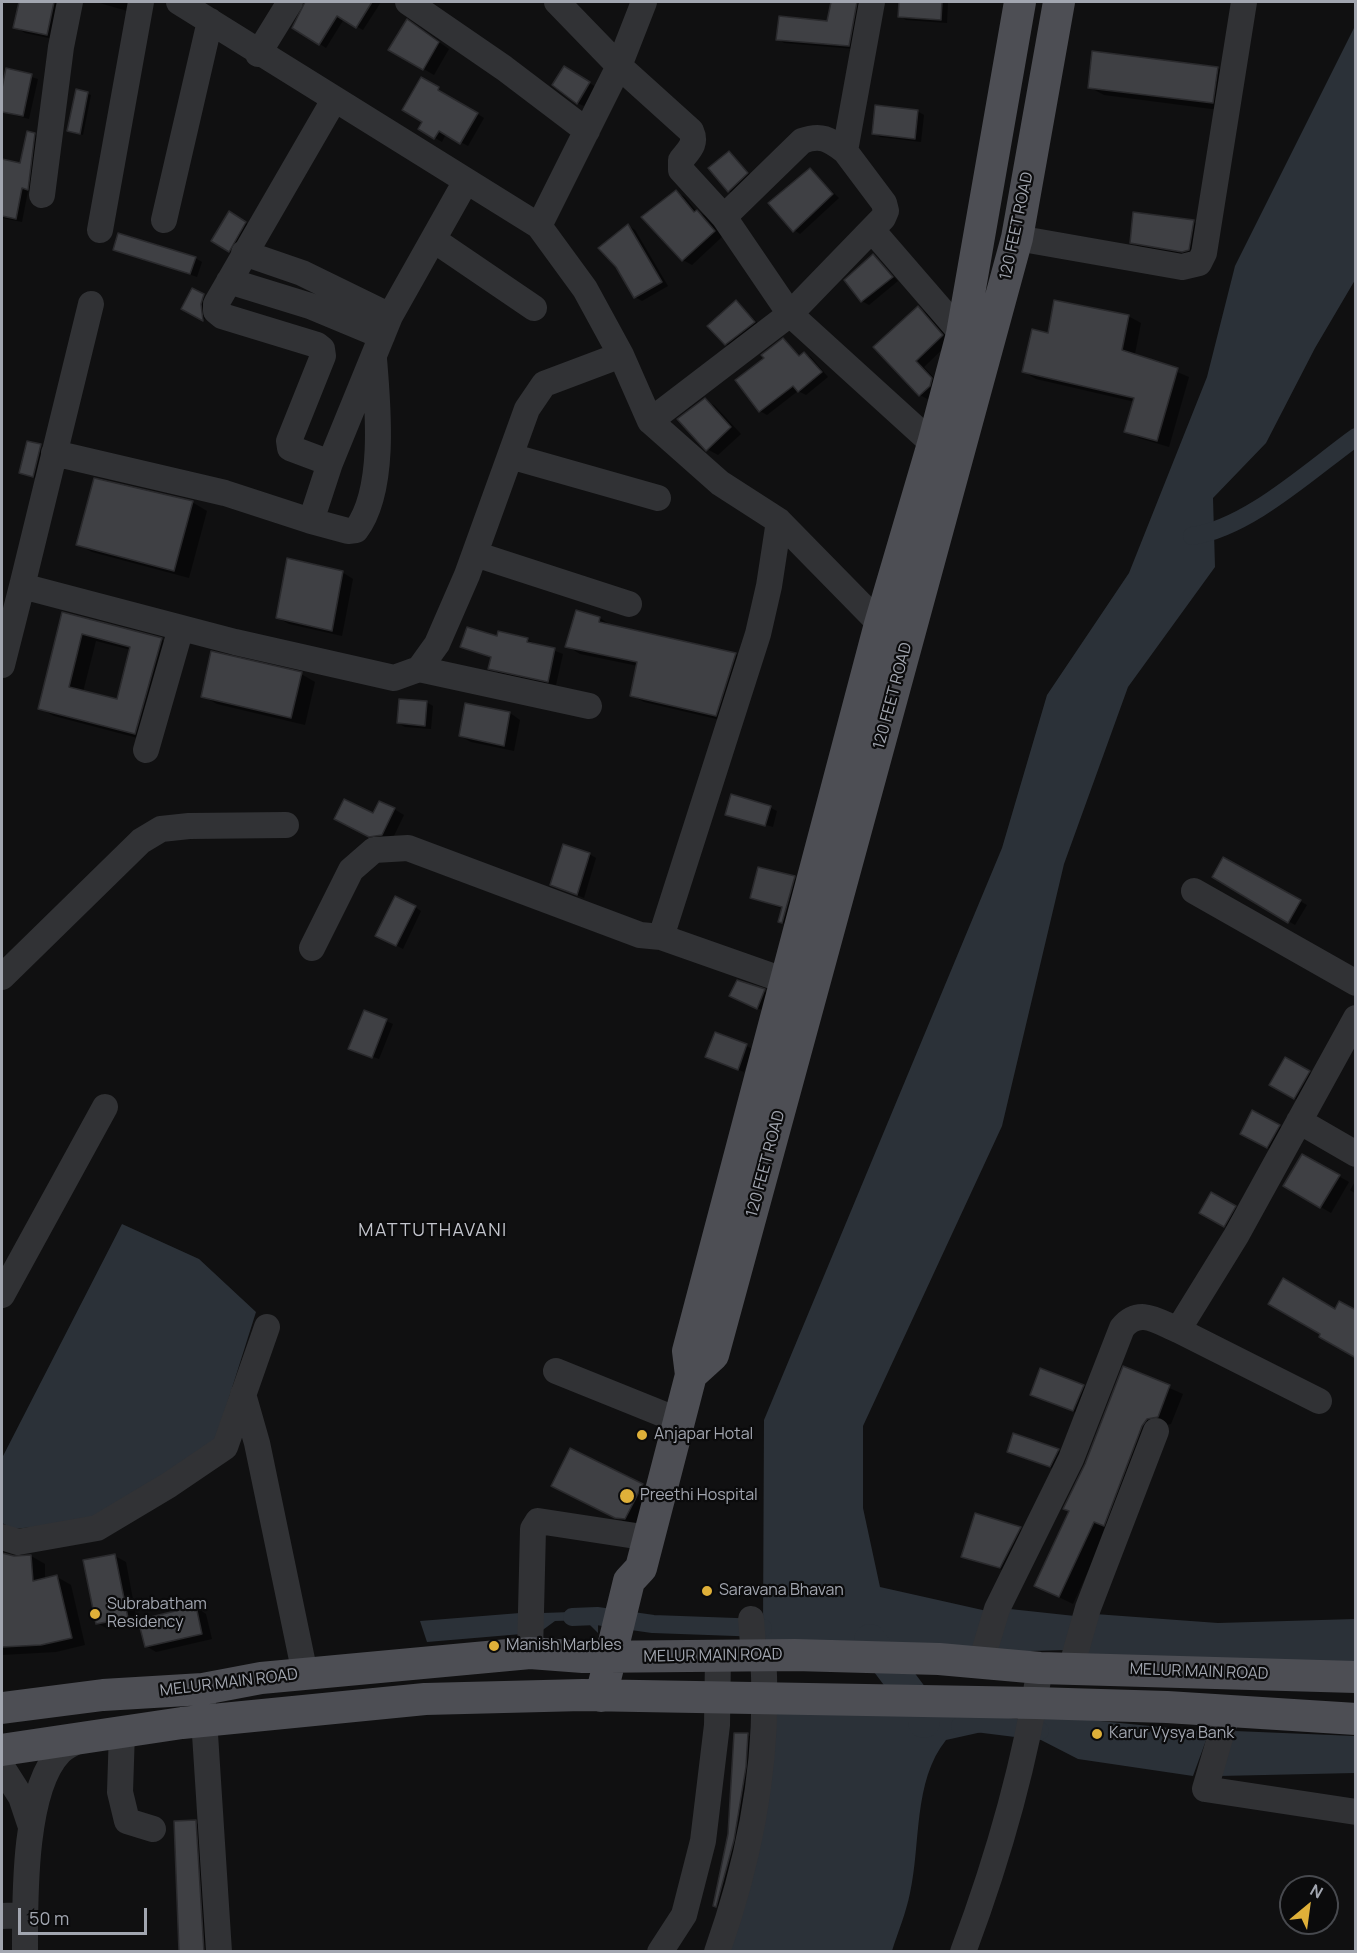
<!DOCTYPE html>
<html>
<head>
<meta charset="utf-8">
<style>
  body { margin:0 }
  #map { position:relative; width:1357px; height:1953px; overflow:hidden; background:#101011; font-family:Manrope,sans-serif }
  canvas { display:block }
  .frame { position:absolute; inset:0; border:3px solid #a2a6b0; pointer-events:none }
  .north { position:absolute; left:1279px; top:1875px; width:60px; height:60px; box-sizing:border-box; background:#0b0b0c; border:2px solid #47494e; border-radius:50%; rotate:29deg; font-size:16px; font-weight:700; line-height:24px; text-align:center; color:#a2a6b0 }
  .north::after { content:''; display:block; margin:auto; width:21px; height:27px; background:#dfb039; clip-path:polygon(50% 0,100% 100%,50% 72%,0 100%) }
  .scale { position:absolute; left:18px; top:1908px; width:129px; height:27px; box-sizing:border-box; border:3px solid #a2a6b0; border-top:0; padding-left:8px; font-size:18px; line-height:21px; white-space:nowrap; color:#a2a6b0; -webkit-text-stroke:4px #0b0b0c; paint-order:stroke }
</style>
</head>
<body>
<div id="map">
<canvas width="1357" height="1953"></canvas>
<div class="frame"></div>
<div class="north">N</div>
<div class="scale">50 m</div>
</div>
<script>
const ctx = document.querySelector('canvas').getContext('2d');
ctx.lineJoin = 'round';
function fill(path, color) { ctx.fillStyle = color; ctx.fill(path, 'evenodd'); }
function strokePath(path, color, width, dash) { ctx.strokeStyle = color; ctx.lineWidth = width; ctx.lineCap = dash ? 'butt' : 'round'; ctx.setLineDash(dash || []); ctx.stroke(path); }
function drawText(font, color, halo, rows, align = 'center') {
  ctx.font = font + ' Manrope,sans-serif'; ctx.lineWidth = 4.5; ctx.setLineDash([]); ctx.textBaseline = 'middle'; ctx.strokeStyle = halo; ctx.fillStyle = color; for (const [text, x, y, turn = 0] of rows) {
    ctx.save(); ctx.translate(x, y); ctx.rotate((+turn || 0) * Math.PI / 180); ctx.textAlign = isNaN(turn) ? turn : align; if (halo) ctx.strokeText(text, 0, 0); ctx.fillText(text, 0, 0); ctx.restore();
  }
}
const water = new Path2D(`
  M1355,26v254l-40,68 -49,95 -53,55 2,69 -87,120 -64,177 -62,262 -139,300v82l17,79 107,24 -9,38 -212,-6 -3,-15 1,-208 238,-572 45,-153 82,-122 78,-196 28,-111z
  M122,1224l77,35 57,53 -41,130 -126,79 -75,8 -12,-6v-65z
  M1010,1609l65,7 -9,34 -71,2z
  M598,1611v22l-13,-13 -30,1 -15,11 3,-19z
  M520,1613l2,21 -95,8 -7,-21z
  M1095,1614l123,9 137,-4v45l-270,-10z
  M806,1710l176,7v15l-36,8c-33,41 -25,104 -36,153 -4,20 -12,39 -18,58l-168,1 50,-238z
  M1041,1715l168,17 -16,44 -115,-17 -37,-19z
  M1235,1731l120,5v37l-136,3z`);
const shadow = new Path2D(`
  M20,2h46l-8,38 -33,-7 -10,-6z
  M96,2h38l-3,10z
  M319,2h62l-18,28 -19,-11 -18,29 -32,-21 19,-16z
  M831,2h34l-10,47 -71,-6 -6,-4 2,-22 50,4z
  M900,2h48l-1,21 -41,-3 -7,-4z
  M418,27l31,22 -15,26 -43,-25z
  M1093,53l125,15 14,9 -5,34 -123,-16 -15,-8z
  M565,68l31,19 -12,19 -7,-3z
  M7,70l31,9 -9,40 -27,-7z
  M422,79l62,39 -16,28 -22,-12 -4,8 -22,-13 4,-8z
  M77,91l14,4 -8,40 -14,-4z
  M917,111l7,4 -3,27 -41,-5 -6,-4z
  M34,134l7,4 -7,54 -6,-1 -6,31 -20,-4v-58l19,5z
  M729,152l24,25 -18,18 -6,-4z
  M810,170l29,28 -39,36 -6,-4z
  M676,192l9,5 12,15 9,4 17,20 -31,29 -9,-5z
  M230,213l22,14 -16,28 -23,-15z
  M1194,222l8,5 -11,29 -51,-9 -9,-5z
  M629,226l6,4 33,56 -26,15 -7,-4 -18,-31z
  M115,249l80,9 7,4 -5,15z
  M873,256l25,25 -29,24 -7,-4z
  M192,290l18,10 -1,21 -20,-9z
  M736,302l25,24 -29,22 -6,-4z
  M918,308l9,5 24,28 -27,26 16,17 -11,16 -9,-5 -45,-48z
  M1128,316l13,7 -6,31 54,23 -20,70 -30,-9 -13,-7 9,-29 -99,-23 -12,-7 25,-38z
  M783,340l18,16 3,-3 7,4 17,20 -22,18 -8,-4 -31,24 -7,-4 6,-52z
  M705,400l10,6 26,28 -23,21 -11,-6z
  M29,443l18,7 -7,30 -19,-8z
  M192,502l15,9 -18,67 -97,-26 -14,-8z
  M342,572l11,7 -11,57 -53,-12 -11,-6z
  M577,612l23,6 12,8 124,28 12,7 -19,61 -85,-20 -13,-7 7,-29 -58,-12 -13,-8z
  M63,614l99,26 14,8 -27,93 -95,-25 -15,-8zM96,641l35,9 -13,51 -35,-9z
  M498,638l29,2 36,14 -7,31 -57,-12 -9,-5 2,-10 -30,-12z
  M301,674l14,8 -10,43 -88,-21 -14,-8z
  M426,702l7,4 -2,23 -26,-2 -7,-4z
  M510,713l10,7 -6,31 -43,-9 -11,-6z
  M771,808l6,3 -4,16 -41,-12z
  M394,809l10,6 -12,25 -11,2 -35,-17z
  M589,854l7,4 -12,40 -32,-13z
  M1224,859l83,46 -12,20 -81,-48z
  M794,878l11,6 -15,43 -11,-6 3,-12 -31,-12z
  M415,907l6,4 -18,38 -19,-10z
  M764,991l7,4 -7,16 -26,-11z
  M386,1021l7,3 -14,35 -24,-9z
  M716,1033l37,16 -9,23 -30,-12z
  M1285,1059l31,17 -15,26 -30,-17z
  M1253,1112l33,18 -12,21 -32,-18z
  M1303,1156l46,26 -18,31 -46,-27z
  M1356,1180v14l-6,-4z
  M1212,1194l29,17 -10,18 -29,-17z
  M1124,1368l59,26 -12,30 -10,2 -53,102 -35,76 -37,-18 34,-75z
  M1083,1386l11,6 -10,24 -52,-22z
  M1058,1450l7,4 -8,16 -49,-19z
  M642,1485l11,6 -17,33 -9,-1 -63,-31z
  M1020,1529l10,6 -19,38 -48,-17z
  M2,1554l12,4 17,-2 14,8v15l12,-2 14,8 14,60 -29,7 -54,3z
  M115,1556l11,6 11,59 59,-14 10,7 6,25 -56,13 -10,-6 -6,-22 -32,5 -11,-6z
  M735,1735h13l10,6 -31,170 -12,-6 15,-71z
  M195,1822l13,8 8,122h-36z`);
const canal = new Path2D(`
  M1192,536c56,-8 117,-65 164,-99
  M572,1617l25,-1 56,8 110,4
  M960,1726l16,-3 64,8`);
const river = new Path2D(`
  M870,1640l54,72v10`);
const building = new Path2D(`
  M19,2h35l-7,33 -34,-7z
  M305,2h67l-16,26 -19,-12 -18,29 -27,-17z
  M831,2h26l-8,44 -73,-6 3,-24 48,5z
  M899,2h43l-1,18 -43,-3z
  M407,19l32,23 -16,28 -35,-20z
  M1092,51l126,16 -5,36 -125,-15z
  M564,66l26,16 -13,22 -25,-19z
  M6,68l26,6 -9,42 -21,-4v-24z
  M421,77l18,10 -1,3 40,23 -18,31 -21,-13 -5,8 -16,-10 4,-7 -20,-12z
  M76,89l12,3 -8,42 -13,-3z
  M875,105l43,5 -3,29 -43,-5z
  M27,131l8,2 -7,57 -6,-2 -6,31 -14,-3v-57l18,4z
  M729,151l19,22 -20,19 -20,-24z
  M810,168l23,26 -40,38 -25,-29z
  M676,190l18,22 3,-2 18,21 -33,30 -41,-44z
  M229,211l17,11 -17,30 -18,-11z
  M1133,212l61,8 -5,30 -7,2 -52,-9z
  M628,224l34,58 -28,16 -18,-31 -18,-19z
  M118,233l78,24 -6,17 -77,-24z
  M873,254l20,23 -32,25 -17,-22z
  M192,288l12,6 -3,10 2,17 -22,-12z
  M736,300l19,22 -30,23 -18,-19z
  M1054,300l75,15 -7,35 56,18 -21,73 -33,-9 10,-34 -112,-26 10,-43 16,4z
  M918,306l25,29 -27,26 16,17 -2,8 -11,10 -46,-49z
  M783,338l16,18 5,-4 18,20 -24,20 -5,-6 -34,26 -24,-32 29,-22 -3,-3z
  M705,398l26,29 -25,24 -29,-32z
  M27,441l14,3 -8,33 -14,-4z
  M94,478l99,23 -19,70 -98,-26z
  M287,558l56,13 -11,60 -56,-13z
  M576,610l24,7 -1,5 137,31 -20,63 -86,-20 7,-34 -72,-15z
  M62,612l100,26 -27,96 -97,-25zM82,634l48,13 -13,52 -48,-12z
  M467,627l30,9 1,-5 30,7 -1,4 28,6 -7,34 -60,-13 3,-12 -31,-10z
  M211,651l91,21 -11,46 -90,-21z
  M399,699l28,2 -2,25 -28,-3z
  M465,703l45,9 -6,34 -45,-10z
  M731,794l40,12 -6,20 -40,-11z
  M344,799l29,14 6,-12 16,7 -13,27 -13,2 -35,-18z
  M563,844l27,9 -13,42 -27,-10z
  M1223,857l78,43 -13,23 -76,-46z
  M758,867l37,9 -13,47 -4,-1 4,-15 -32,-9z
  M395,896l21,10 -20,40 -21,-10z
  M737,980l28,9 -8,20 -28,-13z
  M364,1010l23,9 -15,39 -24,-9z
  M715,1032l32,12 -9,26 -33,-13z
  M1285,1057l25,14 -16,28 -25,-14z
  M1252,1110l28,15 -13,23 -27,-14z
  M1302,1154l38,21 -20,33 -37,-22z
  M1211,1192l25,14 -12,21 -25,-14z
  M1283,1278l52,31 4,-8 17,9v48l-37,-21 1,-3 -52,-30z
  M1123,1366l47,19 -12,32 -11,2 -5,7 -38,100 -10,-4 -35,75 -25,-11 35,-75 -6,-2 22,-45z
  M1040,1368l44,17 -11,26 -43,-16z
  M1013,1433l46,16 -9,18 -43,-15z
  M570,1448l73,36 -18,35 -10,-1 -64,-32z
  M975,1513l46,14 -21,41 -39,-11z
  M2,1553l12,3 17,-1 2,26 24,-6 15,63 -31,7 -39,2z
  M115,1554l13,64 -32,6 -13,-64z
  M196,1606l6,28 -57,13 -7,-27z
  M734,1733h14l-2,34 -12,73 -18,67 -3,-1 15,-72z
  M196,1820l8,132h-25l-5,-131z`);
const minor = new Path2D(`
  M179,2l360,224 46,63 36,66 29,66 70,62 59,38 101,103 15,9
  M408,2l96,66 83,63
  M557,2l62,64 25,-64
  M258,54l32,-52
  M42,195l19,-148 9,-45
  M724,217l78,-76c19,-7 27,-2 43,10
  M164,220l46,-199
  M539,226l80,-160 72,65c6,13 -2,19 -10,29v10l43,47 66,97 143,130
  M100,230l41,-228
  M872,230l90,104
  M1017,238l165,29 17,-4 5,-10 40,-251
  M434,240l100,68
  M244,253l58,20 88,43
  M229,281l81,25 72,30
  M650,421l140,-107 93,-96 3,-7 -2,-8 -39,-52 27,-149
  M54,453l171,40 86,28 19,-58 60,-147 76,-135
  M510,456l148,42
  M330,463l-40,-15 -1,-7 34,-85 -1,-7 -5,-4 -95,-29 -6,-5v-7l118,-204
  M311,521l37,10 8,-1c30,-40 22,-123 18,-171
  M475,554l154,50
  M22,586l69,-282
  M2,665l20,-79 213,56 159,36 25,-9 18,-25 30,-69 60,-166 17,-25 77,-29
  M419,669l170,37
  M146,750l35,-122
  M1194,891l162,92
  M661,937l125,44
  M312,948l39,-78 23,-20 34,-2 232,87 21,2 97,-303 11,-48 10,-65
  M2,977l139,-136 20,-12 28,-3 97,-1
  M1299,1121l57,33
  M2,1295l103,-188
  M1178,1330l141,71
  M556,1371l124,50
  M243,1394l14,49 48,231
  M2,1537l16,5 79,-14 72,-43 56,-38 42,-120
  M751,1619l3,37
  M530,1653l3,-124 5,-8 111,17
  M981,1662l16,-53 74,-150 51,-131c17,-21 35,-7 56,2l58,-94 120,-218
  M1074,1668l1,-14 13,-46 68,-177
  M203,1703l16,249
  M1228,1711l-23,78 151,23
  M122,1731l-2,61 7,29 26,8
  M2,1767l19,30 10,30
  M2,1916l23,-1
  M25,1952c0,-51 -2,-162 35,-200 6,-6 16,-10 24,-14
  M660,1952l24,-37 19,-74 14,-116 1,-68
  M717,1952c34,-96 53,-195 46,-296
  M963,1952c35,-93 62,-187 77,-284`);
const major = new Path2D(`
  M691,1375l22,-20 304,-1117 42,-236
  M601,1696l28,-115 12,-13 50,-193 -3,-24 192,-727 53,-180 29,-110 58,-332
  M2,1708l101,-13 100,-6 58,-11 269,-25 53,4 212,-2 144,4 101,9 316,9
  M2,1750l180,-27 243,-24 158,-4 452,8 132,4 189,12`);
const markers = [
  [642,1435,6,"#dfb039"],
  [627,1496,8,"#dfb039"],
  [707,1591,6,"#dfb039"],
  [95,1614,6,"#dfb039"],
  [494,1646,6,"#dfb039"],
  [1097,1734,6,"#dfb039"]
];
const streetNames = [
  ["120 FEET ROAD",1017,226,-78],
  ["120 FEET ROAD",893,696,-75],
  ["120 FEET ROAD",766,1164,-75],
  ["MELUR MAIN ROAD",713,1656,-1],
  ["MELUR MAIN ROAD",1199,1672,2],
  ["MELUR MAIN ROAD",229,1683,-7]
];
const poiNames = [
  ["Anjapar Hotal",654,1435],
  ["Preethi Hospital",640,1496],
  ["Saravana Bhavan",719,1591],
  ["Subrabatham",107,1605],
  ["Residency",107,1623],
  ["Manish Marbles",506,1646],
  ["Karur Vysya Bank",1109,1734]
];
const neighbourhoodNames = [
  ["MATTUTHAVANI",433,1231]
];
fill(water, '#2b3138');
fill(shadow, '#0007');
strokePath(canal, '#2b3138', 18);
strokePath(river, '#2b3138', 32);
fill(building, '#3f4044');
strokePath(building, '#2a2a2d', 1.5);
strokePath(minor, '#313235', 26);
strokePath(major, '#4d4e54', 32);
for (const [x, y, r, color] of markers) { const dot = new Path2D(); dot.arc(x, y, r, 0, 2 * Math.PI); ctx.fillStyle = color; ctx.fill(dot); strokePath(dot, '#0b0b0c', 2); }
drawText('16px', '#a2a6b0', '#0b0b0c', streetNames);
drawText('16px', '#a2a6b0', '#0b0b0c', poiNames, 'left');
ctx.letterSpacing = '1.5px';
drawText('18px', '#c3c5cd', '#0b0b0c', neighbourhoodNames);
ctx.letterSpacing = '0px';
</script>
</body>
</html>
